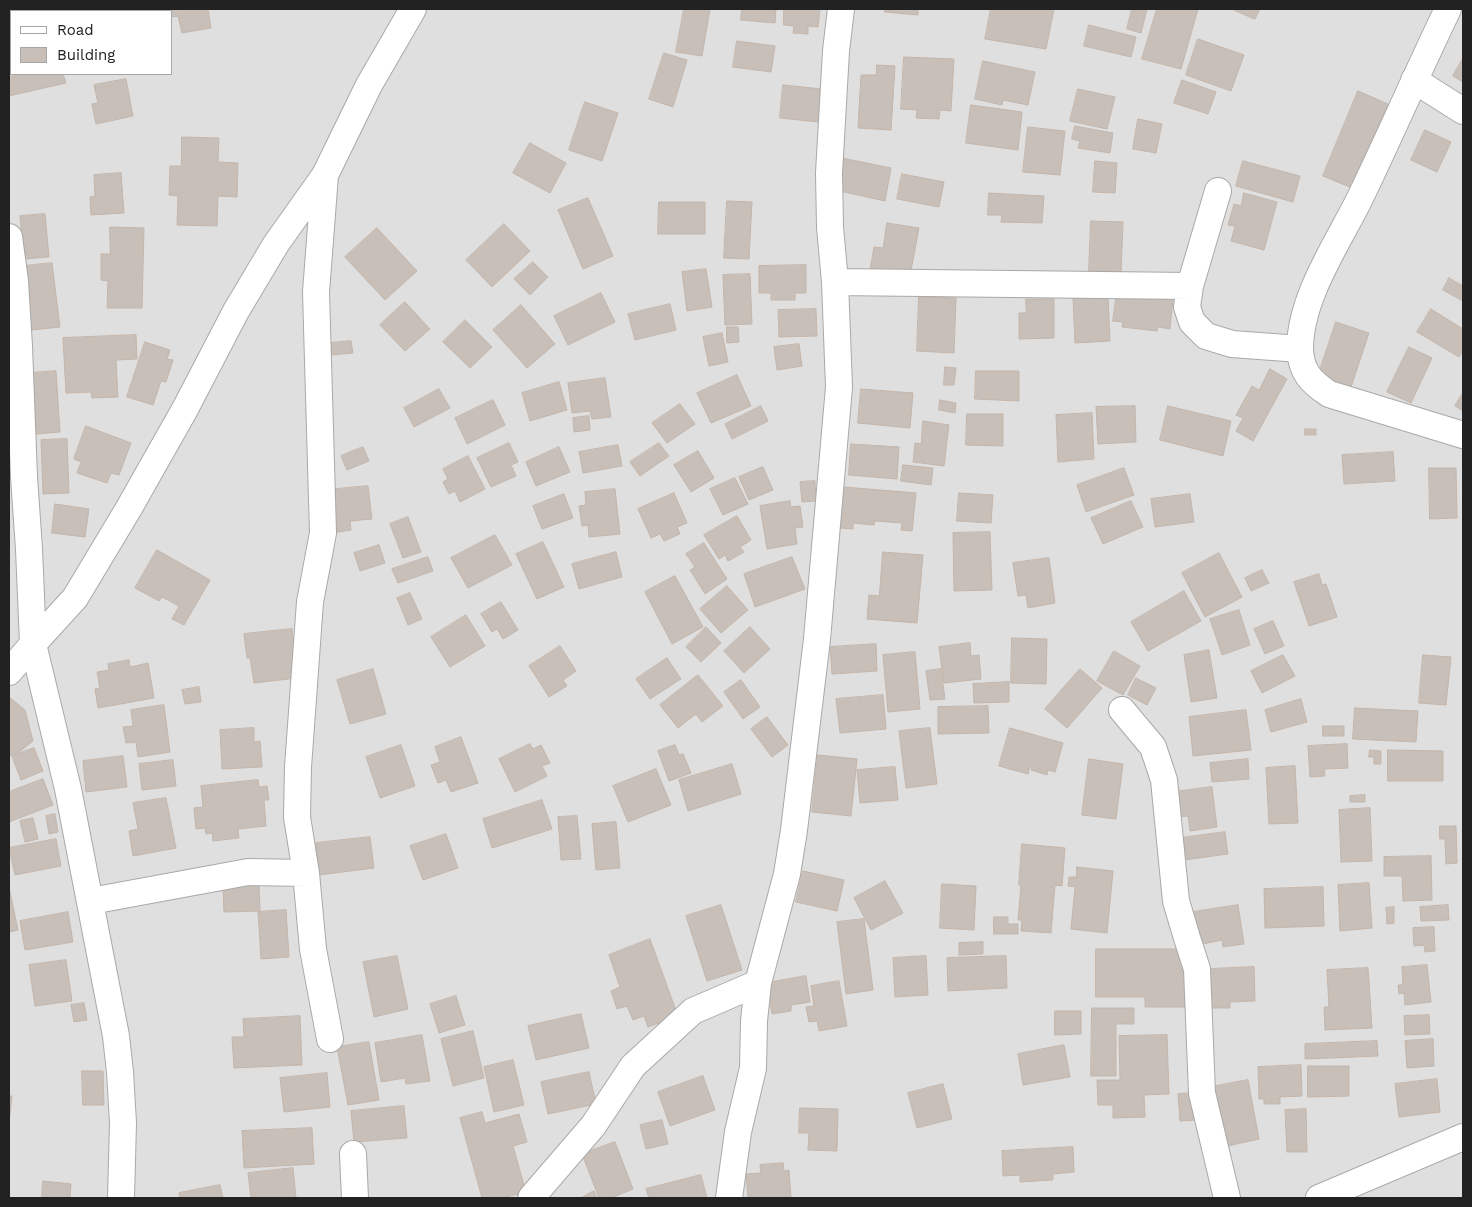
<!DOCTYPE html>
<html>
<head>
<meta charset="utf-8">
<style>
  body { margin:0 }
  #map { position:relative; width:1472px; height:1207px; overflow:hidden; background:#f2efe9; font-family:"Work Sans",sans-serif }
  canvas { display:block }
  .frame { position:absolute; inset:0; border:10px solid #222; pointer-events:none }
  .legend { position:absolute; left:10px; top:10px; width:162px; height:65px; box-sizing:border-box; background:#fff; border:1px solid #a7a7a7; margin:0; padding:6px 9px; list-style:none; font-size:15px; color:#222 }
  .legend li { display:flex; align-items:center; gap:10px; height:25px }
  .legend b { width:25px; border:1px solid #a7a7a7 }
</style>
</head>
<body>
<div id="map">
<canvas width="1472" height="1207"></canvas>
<div class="frame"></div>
<ul class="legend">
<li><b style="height:6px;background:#fff"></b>Road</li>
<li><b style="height:14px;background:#c7bfb8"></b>Building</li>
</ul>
</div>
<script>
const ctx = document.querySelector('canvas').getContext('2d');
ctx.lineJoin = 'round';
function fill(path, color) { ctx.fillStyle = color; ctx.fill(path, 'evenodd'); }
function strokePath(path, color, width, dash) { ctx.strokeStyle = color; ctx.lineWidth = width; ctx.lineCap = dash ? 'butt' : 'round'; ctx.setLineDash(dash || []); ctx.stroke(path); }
const residential = new Path2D(`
  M9,9h1454v1189h-1454zM11,11h160v63h-160z`);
const building = new Path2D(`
  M9,9h34l1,2h-33v17l-2,1z
  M152,9h58h-2l3,19 -29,5 -4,-17 -7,1v-6h-18z
  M684,9h26l-8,47 -26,-4z
  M742,9h34l-1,14 -34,-3z
  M784,9h36l-2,18 -10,-1v8l-15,-1 1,-7 -10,-1z
  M885,9h33v6l-33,-3z
  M991,9h63l-8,40 -61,-10z
  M1132,9h15l-6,24 -14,-4z
  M1157,9h41l-17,60 -39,-10z
  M1232,9h28l-5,10z
  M1089,25l47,12 -5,20 -47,-11z
  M1198,39l46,16 -13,36 -45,-16z
  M737,41l38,5 -4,26 -38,-5z
  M664,53l23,7 -14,47 -24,-8z
  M904,57l50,2 -3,52 -11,-1 -1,9 -23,-1 1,-8 -16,-1z
  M1463,58v24l-10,-6z
  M983,61l52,11 -7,33 -25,-5 -1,5 -27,-6z
  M877,65l18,1 -4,64 -33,-2 3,-53h15z
  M24,74h39l3,9 -57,13v-19z
  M126,79l7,37 -37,8 -4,-20 6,-1 -4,-18z
  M1182,80l34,12 -8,22 -34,-11z
  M783,85l39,4 -3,33 -39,-4z
  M1078,89l37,8 -8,32 -37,-8z
  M1358,91l30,13 -36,84 -29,-12z
  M585,102l33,11 -16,48 -33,-11z
  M971,105l51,7 -4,38 -52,-7z
  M1138,119l24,5 -6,29 -23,-4z
  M1075,126l38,7 -3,20 -32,-5 2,-7 -8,-2z
  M1028,127l37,4 -5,44 -37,-3z
  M1425,130l26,12 -14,30 -26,-12z
  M182,137l37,1 -1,24 20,1 -1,34 -19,-1 -1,30 -40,-1 1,-29 -9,-1 1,-29h11z
  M530,143l36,20 -16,30 -37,-20z
  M842,158l49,10 -6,33 -50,-11z
  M1095,161l22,2 -2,30 -22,-1z
  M1243,161l57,15 -7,26 -57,-16z
  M121,173l3,40 -33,2 -1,-18 5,-1 -1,-21z
  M902,174l42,8 -5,25 -42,-8z
  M989,193l55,3 -2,27 -41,-1 1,-7h-14z
  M1244,193l33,9 -13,48 -33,-9 4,-15 -7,-1 6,-21 7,2z
  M588,198l25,58 -30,13 -25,-59z
  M727,201l25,1 -3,57 -25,-1z
  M659,202h46v32h-47z
  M45,214l4,43 -25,2 -4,-43z
  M1091,221l32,1 -2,50 -32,-1z
  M887,223l32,5 -9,48 -40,-6 4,-23 9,1z
  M504,224l26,27 -38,36 -26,-27z
  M110,227l34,1 -2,80h-35l1,-27 -7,-1v-26h9z
  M377,228l40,43 -32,29 -40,-43z
  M533,262l15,15 -18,18 -16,-16z
  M52,263l8,64 -28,3 -8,-64z
  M806,265v28h-11v7h-24v-7h-12v-27z
  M706,269l6,38 -25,4 -5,-39z
  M750,274l2,50 -27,1 -2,-50z
  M1449,278l14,8v15l-20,-11z
  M1117,292l56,6 -3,31 -12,-2 -1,4 -35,-4 1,-5 -10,-1z
  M601,293l14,29 -47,23 -14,-29z
  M919,297l37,1 -2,55 -37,-2z
  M1108,297l2,44 -35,2 -2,-44z
  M1026,299h28v39l-35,1v-26h7z
  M405,302l25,27 -25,22 -25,-26z
  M670,304l6,26 -41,10 -7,-26z
  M521,305l34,39 -28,24 -34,-38z
  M816,309l1,27 -38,1 -1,-27z
  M1431,309l32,20v21l-4,7 -42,-25z
  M465,320l27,27 -22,21 -27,-26z
  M1336,322l33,11 -18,54 -33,-11z
  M727,327h11l1,15 -12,1z
  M722,333l6,29 -19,4 -6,-29z
  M136,335l1,24 -21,1 2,37 -26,1 -1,-6 -25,1 -3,-55z
  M351,341l2,12 -22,2 -1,-12z
  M145,342l25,8 -3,9 6,1 -7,22 -5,-1 -8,24 -26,-8z
  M799,344l3,22 -25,4 -3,-23z
  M1409,347l23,11 -21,45 -24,-11z
  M945,367l11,1 -2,17h-10z
  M1270,369l17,10 -34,62 -17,-10 7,-13 -7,-3 16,-29 7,4z
  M56,371l4,61 -24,2 -5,-61z
  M976,371h43v30l-44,-2z
  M737,375l14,31 -40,17 -14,-30z
  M605,378l6,39 -19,2 -2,-8 -18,2 -4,-30z
  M559,382l8,28 -37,11 -8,-28z
  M439,389l11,19 -36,19 -10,-19z
  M861,389l52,4 -3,35 -52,-5z
  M1463,393v18l-8,-5z
  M493,400l12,25 -38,19 -12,-26z
  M940,400l16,3 -1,10 -16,-3z
  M680,404l15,20 -28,19 -15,-20z
  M761,406l7,15 -36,18 -7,-15z
  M1135,406l1,36 -38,2 -2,-37z
  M1168,406l63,15 -8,35 -63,-16z
  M1092,413l2,46 -36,3 -2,-47z
  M967,414h36v32l-37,-1z
  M589,416l1,14 -16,2 -1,-14z
  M923,421l26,4 -5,41 -31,-4 2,-19 6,1z
  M86,426l45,17 -12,32 -8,-2 -4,10 -30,-10 4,-11 -7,-3z
  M1305,429h11v6h-11z
  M67,439l2,54 -26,1 -2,-54z
  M509,443l9,19 -7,3 5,11 -25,11 -14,-29z
  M659,443l10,13 -29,20 -10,-14z
  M851,444l48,3 -2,32 -48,-4z
  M618,445l4,21 -39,7 -4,-21z
  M363,447l6,14 -22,9 -6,-14z
  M559,447l11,25 -34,14 -10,-24z
  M698,451l16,27 -23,14 -17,-27z
  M1393,452l2,29 -51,3 -2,-29z
  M468,456l17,33 -25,13 -5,-11 -6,3 -6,-12 5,-3 -5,-10z
  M903,465l30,3 -2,17 -30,-4z
  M763,467l10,23 -24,10 -10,-23z
  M1124,468l10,27 -48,17 -9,-27z
  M1429,468h27l1,50 -27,1z
  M735,478l13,26 -25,11 -13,-26z
  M815,481l1,20 -14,1 -2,-20z
  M368,486l4,33 -22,2 1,9 -20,3 -5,-43z
  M844,487l72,6 -4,38 -11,-1 1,-7 -27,-2 -1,4 -21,-2v6l-13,-1z
  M615,489l5,45 -31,3 -1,-12 -6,1 -3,-20 7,-1 -1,-13z
  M674,493l13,30 -10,4 3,7 -16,7 -4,-7 -9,4 -13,-29z
  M959,493l34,2 -2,28 -34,-2z
  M564,494l9,24 -31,11 -9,-23z
  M1190,494l4,28 -39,5 -4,-28z
  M790,501l1,6 9,-1 3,21 -8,1 2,16 -30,5 -7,-43z
  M1131,501l12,26 -40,17 -12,-26z
  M55,504l34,5 -4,28 -33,-4z
  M737,516l14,24 -11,7 4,5 -16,9 -3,-6 -6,4 -15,-24z
  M408,517l13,35 -18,6 -13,-34z
  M990,532l2,58 -38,1 -1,-58z
  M495,535l17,30 -44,23 -17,-30z
  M543,542l21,45 -27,12 -21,-45z
  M704,543l23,36 -22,15 -15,-24 5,-3 -9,-13z
  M379,545l6,18 -25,8 -6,-18z
  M157,550l53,30 -26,45 -12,-6 7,-13 -17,-9 -3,4 -24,-13z
  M616,552l6,25 -43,12 -7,-25z
  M883,552l40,3 -6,68 -50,-4 2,-24 10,1z
  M1219,553l23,44 -37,20 -23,-44z
  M428,557l5,14 -35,12 -6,-14z
  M792,557l13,32 -50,18 -11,-33z
  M1049,558l6,45 -27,5 -2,-13 -8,1 -5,-33z
  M1262,570l7,13 -18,8 -6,-13z
  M1319,574l3,11 4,-1 11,33 -28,9 -15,-44z
  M675,576l28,51 -31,17 -27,-52z
  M727,586l21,24 -27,23 -21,-24z
  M1184,591l17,30 -53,30 -17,-29z
  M410,593l12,26 -14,6 -11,-27z
  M501,602l17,28 -15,9 -6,-10 -5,3 -11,-18z
  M1239,610l11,35 -28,10 -12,-36z
  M466,615l19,31 -35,21 -19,-30z
  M1273,621l11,25 -19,8 -11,-25z
  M706,627l15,16 -20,19 -15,-15z
  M750,627l20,22 -26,24 -20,-22z
  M292,629l5,49 -43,5 -4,-25h-3l-3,-24z
  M1012,638l35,1 -1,45 -35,-1z
  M970,643l1,13 8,-1 2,24 -37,4 -5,-36z
  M876,644l1,27 -45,3 -2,-27z
  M560,646l16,25 -13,9 4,6 -18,11 -20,-31z
  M1209,650l8,48 -26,4 -7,-47z
  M1114,651l26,15 -17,29 -26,-14z
  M915,652l5,57 -32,3 -5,-57z
  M1283,655l12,21 -33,17 -11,-22z
  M1423,655l28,2 -5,48 -27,-2z
  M667,658l14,21 -31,20 -14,-20z
  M129,660l1,7 18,-4 6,35 -56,10 -3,-19 5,-1 -3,-16 12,-2 -1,-6z
  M373,669l13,45 -36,10 -13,-44z
  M941,669l4,30 -15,1 -4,-29z
  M1080,669l22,19 -35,40 -22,-19z
  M698,675l25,31 -21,16 -6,-8 -18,14 -18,-23z
  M1136,678l20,10 -9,17 -19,-10z
  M741,680l19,27 -17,12 -19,-27z
  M1009,682v20l-35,1 -1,-19z
  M199,687l2,15 -16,2 -3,-14z
  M883,695l3,34 -46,4 -4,-34z
  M9,697l16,13 8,31 -15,12 -9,3z
  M1301,699l6,23 -36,10 -6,-22z
  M164,705l6,47 -32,5 -2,-15 -10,1 -3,-16 10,-1 -2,-16z
  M988,706l1,27 -51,1v-27z
  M1355,708l63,3 -2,31 -63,-3z
  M1246,710l5,40 -58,6 -4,-39z
  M767,717l21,28 -16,12 -21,-28z
  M1323,726h21v10h-21z
  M254,728v14l6,-1 2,26 -40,2 -2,-39z
  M930,728l7,56 -31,4 -7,-57z
  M1010,728l53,15 -8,29 -7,-2 -1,5 -16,-5 1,-3 -2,-1 -2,8 -29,-8z
  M461,737l17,46 -27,9 -5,-12 -8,3 -7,-18 9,-3 -5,-15z
  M530,744l3,5 8,-4 9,18 -8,3 5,10 -32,16 -16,-33z
  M1347,744l1,24 -24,1 1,7 -15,1 -2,-31z
  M401,745l14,41 -35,12 -14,-41z
  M675,745l4,10 4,-1 8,19 -22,8 -11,-30z
  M34,748l9,23 -22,9 -9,-24z
  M1370,750l11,1v13h-7v-7h-5z
  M1388,750l55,1v30h-55z
  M818,755l39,4 -6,57 -39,-4z
  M123,756l4,31 -41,5 -3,-31z
  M1089,759l34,5 -7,55 -34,-4z
  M1248,759l1,20 -37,3 -2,-19z
  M173,760l3,26 -34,4 -3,-26z
  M732,764l9,30 -53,17 -9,-31z
  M1295,766l3,57 -29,1 -3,-56z
  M895,767l3,33 -38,3 -3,-33z
  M656,769l15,36 -43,17 -15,-36z
  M43,779l10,26 -44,17v-30z
  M258,780l1,7 8,-1 2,14h-5l2,26 -28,3 1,9 -26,3 -1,-8 -6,1 -1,-6 -9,1 -2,-21 9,-1 -2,-21z
  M1212,787l5,40 -27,4 -2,-15 -11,1 -3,-25z
  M1365,795v7h-15v-6z
  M166,798l10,50 -43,8 -4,-25 9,-2 -5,-26z
  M542,800l10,29 -60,19 -9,-29z
  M1370,808l2,53 -31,1 -2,-52z
  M55,814l3,18 -9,2 -3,-18z
  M577,816l4,43 -20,1 -3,-43z
  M33,818l5,21 -13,3 -5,-21z
  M616,822l4,46 -24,2 -4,-46z
  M1440,826h16l1,37 -11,1 -1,-25h-5z
  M1225,832l3,22 -44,6 -3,-22z
  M446,834l12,34 -35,12 -13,-34z
  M370,837l4,31 -55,7 -3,-32z
  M56,839l5,27 -46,9 -6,-27z
  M1022,844l43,4 -3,38 -7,-1 -4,48 -30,-2 1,-11h-4l3,-34 -2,-1z
  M1431,856l1,44 -29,1 -1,-25h-18v-19z
  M1077,867l36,4 -6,62 -36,-4 4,-42 -7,-1 1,-9h7z
  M803,871l41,9 -7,31 -41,-9z
  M885,881l18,32 -32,17 -17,-32z
  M1369,883l3,45 -32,3 -2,-46z
  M942,884l34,2 -2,44 -34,-2z
  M259,885l1,26 -36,1 -1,-26z
  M9,887l9,43 -9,2z
  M1323,887l1,39 -59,2 -1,-39z
  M721,905l21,65 -35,11 -21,-65z
  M1238,905l6,39 -21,3 -1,-7 -24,5 -5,-33z
  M1448,905l1,15 -28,1 -1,-14z
  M1394,907v16l-7,1 -1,-16z
  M286,910l3,47 -28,2 -3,-47z
  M68,912l5,30 -48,8 -5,-29z
  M994,917h14v7h10v10h-24z
  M864,919l9,71 -27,4 -9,-72z
  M1434,927l1,24 -10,1 -1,-7 -10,1 -1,-18z
  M650,939l28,77 -30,11 -4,-11 -11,4 -6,-14 -10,3 -6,-18 9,-4 -11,-32z
  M983,942v12l-24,1v-12z
  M1096,949h89v58h-40v-10h-49z
  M397,956l11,53 -34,8 -11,-55z
  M926,956l2,39 -33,2 -2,-39z
  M1006,956l1,32 -59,3 -1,-33z
  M66,960l6,41 -37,5 -6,-41z
  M1427,965l4,37 -26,3 -1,-12 -5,1 -1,-9h5l-1,-18z
  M1254,967l1,34 -25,1v6h-19l-1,-39z
  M1368,968l4,60 -47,2 -1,-23h5l-2,-37z
  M806,976l4,26 -19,3v6l-19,3 -5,-31z
  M839,981l8,45 -28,5 -2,-10 -8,1 -3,-15 8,-1 -3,-20z
  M456,996l9,29 -26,8 -9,-29z
  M84,1003l3,17 -13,2 -3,-17z
  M1092,1008h42v16h-18v52h-25z
  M1055,1011h26v23l-26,1z
  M581,1014l8,34 -53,12 -8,-34z
  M1429,1015l1,19 -25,1 -1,-19z
  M300,1016l2,49 -68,3 -2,-31h12l-1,-18z
  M473,1031l11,47 -31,8 -12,-47z
  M422,1035l8,46 -24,3 -1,-6 -24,4 -6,-39z
  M1167,1035l2,59 -25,1 1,22 -32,1v-13h-15l-1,-25h23l-1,-44z
  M1433,1039l1,27 -27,2 -2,-27z
  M1377,1041l1,15 -73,3v-15z
  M369,1042l10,58 -31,5 -11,-58z
  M1064,1045l6,32 -47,8 -5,-31z
  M513,1060l11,45 -30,7 -10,-45z
  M1301,1065l1,31 -22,1v7h-16v-5h-5l-1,-32z
  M1308,1066h41v30l-41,1z
  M82,1071h21l1,34h-21z
  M589,1072l7,32 -48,10 -7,-32z
  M327,1073l3,34 -46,5 -4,-34z
  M703,1076l12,34 -45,16 -12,-34z
  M1437,1079l3,33 -41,5 -4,-33z
  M1248,1080l11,59 -36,8 -12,-60z
  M943,1084l9,35 -35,9 -9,-35z
  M1195,1093l1,27 -16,1 -2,-27z
  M9,1096h3l-3,28z
  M404,1106l3,32 -53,4 -3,-31z
  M800,1108l38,1 -1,42 -29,-1 1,-17h-10z
  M1306,1109l1,43h-20l-2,-42z
  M482,1112l3,11 34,-9 8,28 -14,4 13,46 -24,6h-20l-22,-80z
  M662,1120l6,24 -22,5 -6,-24z
  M312,1128l2,36 -70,4 -2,-37z
  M615,1142l18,47 -22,9h-12l-17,-44z
  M1073,1147l1,25 -21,2v6l-33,2v-7l-17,1 -1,-25z
  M783,1163l1,8 5,-1 2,28h-43l-2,-24 15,-1 -1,-8z
  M293,1168l3,30h-45l-3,-25z
  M701,1175l6,23h-58l-3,-9z
  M43,1181l28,3 -1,14h-28z
  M220,1185l3,13h-43l-1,-5z
  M594,1191l3,7h-16z`);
const minor = new Path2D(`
  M1448,9c-30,62 -58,127 -88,189 -22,45 -60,99 -60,151 1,23 11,33 29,45l134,41
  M1414,80l49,31
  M325,175l-9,117 7,241 -13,69 -12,165 -1,50 9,56 7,76 17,90
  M1218,191l-28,95 -3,21 5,15 14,14 26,8 68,5
  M9,237l6,44 4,65 5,131 5,72 4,95 35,145 48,247 4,36 3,51 -2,75
  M835,282l355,4
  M9,672l24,-28 42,-46 54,-90 56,-99 51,-98 40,-67 49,-69 44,-90 44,-76
  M1122,710l31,37 11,33 12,121 11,37 10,31 5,124 25,105
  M91,901l157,-29 58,1
  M353,1154l2,44
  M531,1198l62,-72 40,-60 60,-55 65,-28
  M729,1198l9,-66 15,-64 1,-47 4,-38 29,-109 7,-44 23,-191 22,-252 -4,-105 -5,-55 -1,-54 7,-122 5,-42
  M1319,1198l144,-61`);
fill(residential, '#e0dfdf');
fill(building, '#c7bfb8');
strokePath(building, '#c4b6ab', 1);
strokePath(minor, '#a9a9a9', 28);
strokePath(minor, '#fff', 26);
</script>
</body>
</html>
